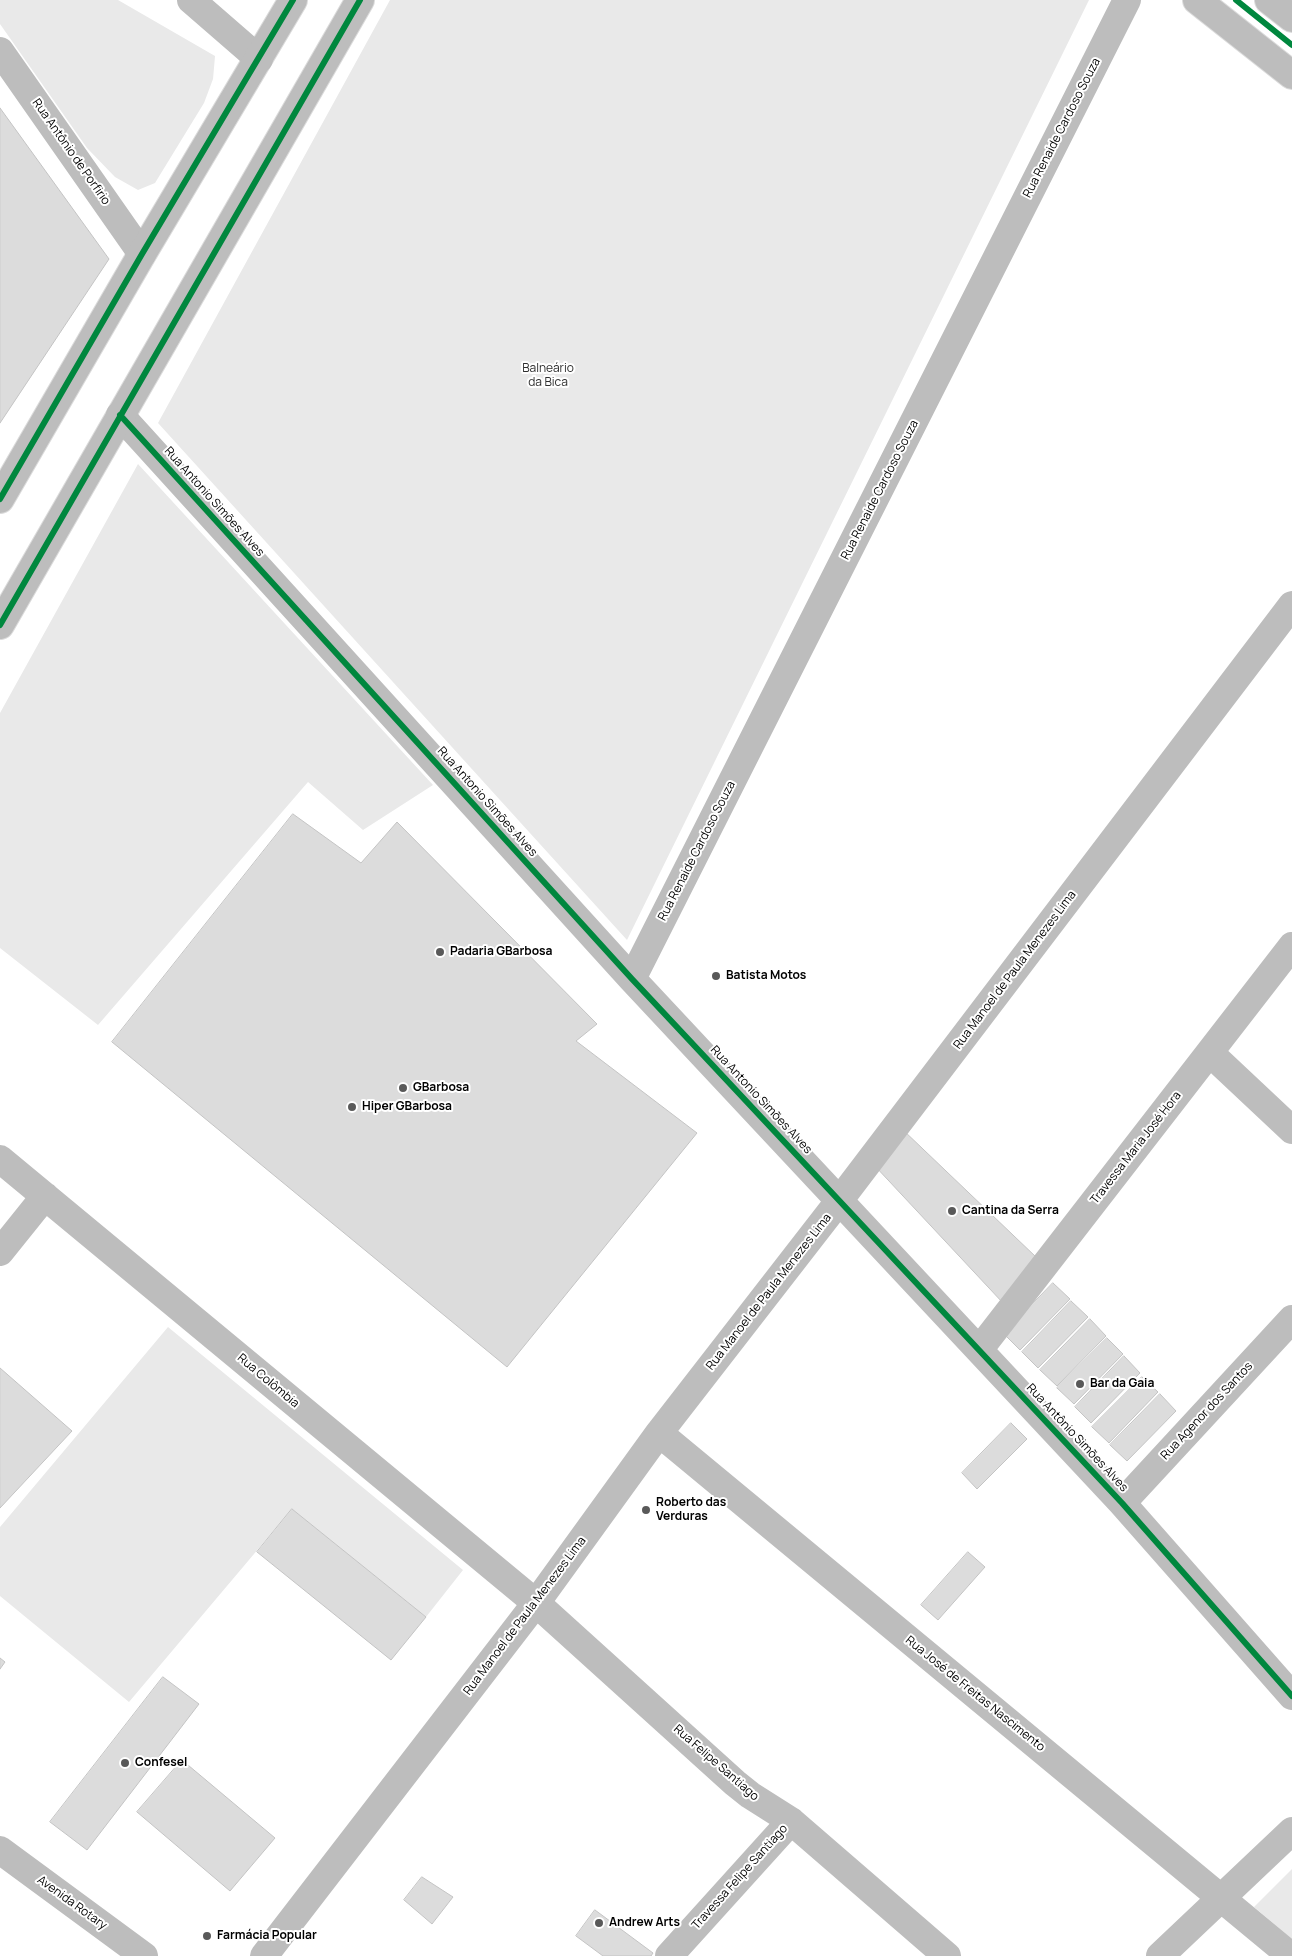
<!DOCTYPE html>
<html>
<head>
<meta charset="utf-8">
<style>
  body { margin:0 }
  canvas { display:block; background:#fff }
</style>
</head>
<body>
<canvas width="1292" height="1956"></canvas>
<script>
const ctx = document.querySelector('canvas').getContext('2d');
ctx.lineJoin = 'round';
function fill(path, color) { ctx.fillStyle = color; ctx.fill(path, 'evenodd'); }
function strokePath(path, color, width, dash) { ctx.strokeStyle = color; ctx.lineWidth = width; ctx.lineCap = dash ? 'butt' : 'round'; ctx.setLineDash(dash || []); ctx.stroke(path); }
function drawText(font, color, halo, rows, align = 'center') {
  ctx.font = font + ' Manrope,sans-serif'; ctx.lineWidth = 4; ctx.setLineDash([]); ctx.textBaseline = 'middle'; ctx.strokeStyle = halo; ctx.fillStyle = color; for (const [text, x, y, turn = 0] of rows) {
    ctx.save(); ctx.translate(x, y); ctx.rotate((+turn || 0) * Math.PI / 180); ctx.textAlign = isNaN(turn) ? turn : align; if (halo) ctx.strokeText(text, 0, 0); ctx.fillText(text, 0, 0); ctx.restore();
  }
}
const green = new Path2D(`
  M0,0h118l97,56 -2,23 -9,24 -49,80 -17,7 -23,-13 -28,-29 -87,-124z
  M390,0h699l-462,940 -469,-517z
  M138,464l295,321 -70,45 -55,-48 -210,243 -98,-77v-235z
  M168,1327l295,243 -37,47 -134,-108 -163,193 -129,-106v-69z
  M1292,1869v70l-38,-32z`);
const building = new Path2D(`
  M0,108l109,151 -109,164z
  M293,814l68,49 36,-41 200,202 -21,17 121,92 -190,234 -395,-325z
  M901,1128l135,129 -33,46 -129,-138z
  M1053,1283l17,16 -50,51 -16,-16z
  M1071,1301l17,16 -50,51 -16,-16z
  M1090,1319l16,17 -49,50 -17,-16z
  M1107,1338l16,16 -49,50 -17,-16z
  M1124,1356l16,17 -49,50 -16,-16z
  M0,1368l72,63 -72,77z
  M1142,1377l16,15 -49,51 -17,-16z
  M1160,1394l16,17 -49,50 -17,-16z
  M1011,1423l16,16 -50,50 -15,-16z
  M292,1509l134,108 -35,43 -134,-108z
  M968,1552l17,15 -47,53 -17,-15z
  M0,1658l5,4 -5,7z
  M163,1677l36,27 -112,146 -37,-28z
  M182,1760l93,78 -45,53 -93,-79z
  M422,1877l31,20 -21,27 -28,-24z
  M595,1910l58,43 -2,3h-48l-27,-20z`);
const minor = new Path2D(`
  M191,0l68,59
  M0,51l142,203
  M120,415l512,564 490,524 170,193
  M632,979l495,-979
  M1210,1053l82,77
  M0,1159l536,444 199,180 15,12 41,26 156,135
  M0,1252l45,-56
  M979,1350l313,-404
  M659,1433l632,523
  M1122,1503l170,-184
  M0,1850l144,106
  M264,1956l272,-353 123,-170 180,-232 453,-596
  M669,1956l122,-135
  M1160,1956l132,-125`);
const major = new Path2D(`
  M1197,0l95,75
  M1269,0l23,18
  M0,499l142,-245 151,-254
  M0,625l360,-625`);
const cycleway = new Path2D(`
  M1236,0l56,45
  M120,415l512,564 490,524 170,193
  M0,499l142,-245 151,-254
  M0,625l360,-625`);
const markers = [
  [440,952,5,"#595959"],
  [716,976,5,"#595959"],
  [403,1088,5,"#595959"],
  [352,1107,5,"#595959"],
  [952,1211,5,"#595959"],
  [1080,1384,5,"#595959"],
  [646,1510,5,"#595959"],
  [125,1763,5,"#595959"],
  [599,1923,5,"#595959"],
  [207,1936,5,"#595959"]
];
const streetNames = [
  ["Rua Renaide Cardoso Souza",1062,128,-63],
  ["Rua Antônio de Porfirio",71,152,55],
  ["Rua Renaide Cardoso Souza",880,490,-63],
  ["Rua Antonio Simões Alves",214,502,48],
  ["Rua Antonio Simões Alves",487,802,48],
  ["Rua Renaide Cardoso Souza",697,851,-63],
  ["Rua Manoel de Paula Menezes Lima",1015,970,-53],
  ["Rua Antonio Simões Alves",761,1100,47],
  ["Travessa Maria José Hora",1136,1148,-52],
  ["Rua Manoel de Paula Menezes Lima",769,1292,-52],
  ["Rua Colômbia",268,1381,40],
  ["Rua Agenor dos Santos",1207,1411,-47],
  ["Rua Antônio Simões Alves",1077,1438,47],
  ["Rua Manoel de Paula Menezes Lima",525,1616,-53],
  ["Rua José de Freitas Nascimento",975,1694,39],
  ["Rua Felipe Santiago",716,1763,41],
  ["Travessa Felipe Santiago",740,1877,-48],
  ["Avenida Rotary",72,1903,36]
];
const parkNames = [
  ["Balneário",548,369],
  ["da Bica",548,383]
];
const poiNames = [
  ["Padaria GBarbosa",450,952],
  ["Batista Motos",726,976],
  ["GBarbosa",413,1088],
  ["Hiper GBarbosa",362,1107],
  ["Cantina da Serra",962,1211],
  ["Bar da Gaia",1090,1384],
  ["Roberto das",656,1503],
  ["Verduras",656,1517],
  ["Confesel",135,1763],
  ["Andrew Arts",609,1923],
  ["Farmácia Popular",217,1936]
];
fill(green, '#e9e9e9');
fill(building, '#dcdcdc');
strokePath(building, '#c4c4c4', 1);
strokePath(major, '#dbdbdb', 30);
strokePath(minor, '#bdbdbd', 28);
strokePath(major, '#bdbdbd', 28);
strokePath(cycleway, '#00873e', 6);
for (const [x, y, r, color] of markers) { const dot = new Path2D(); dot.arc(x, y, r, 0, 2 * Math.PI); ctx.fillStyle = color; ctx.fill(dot); strokePath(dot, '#fff', 2); }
drawText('12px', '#000', '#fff', streetNames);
drawText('12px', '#2e2e2e', '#fff', parkNames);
drawText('bold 12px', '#000', '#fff', poiNames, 'left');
</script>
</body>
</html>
